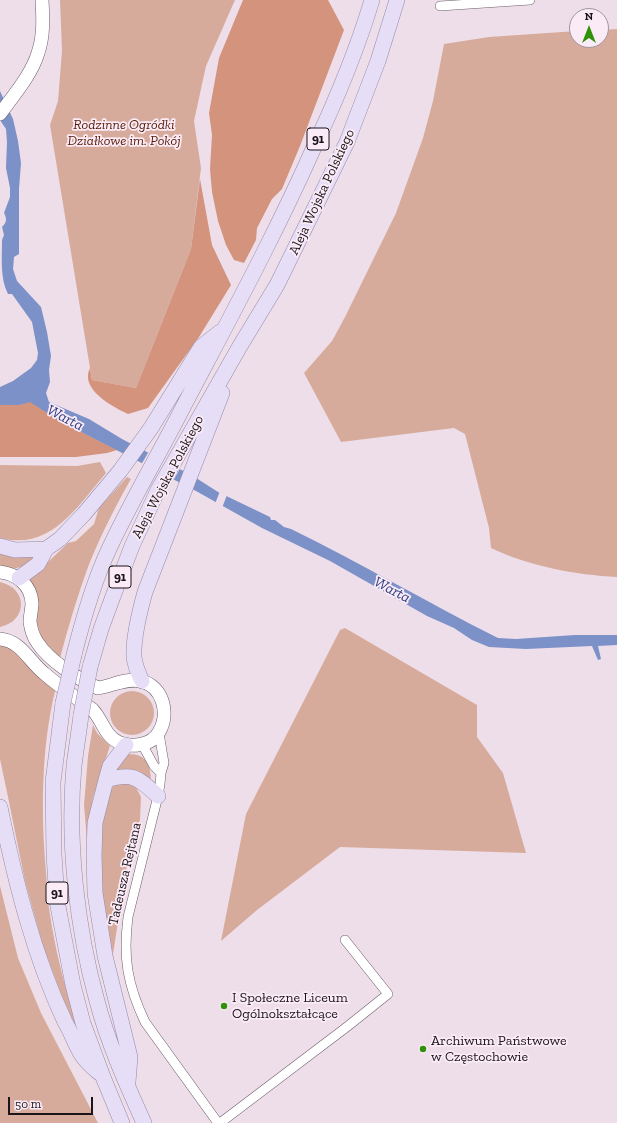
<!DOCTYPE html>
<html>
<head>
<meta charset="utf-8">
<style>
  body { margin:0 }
  #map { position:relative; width:617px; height:1123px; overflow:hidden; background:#eedeea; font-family:"Zilla Slab",serif }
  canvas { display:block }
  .north { position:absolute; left:569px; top:8px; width:40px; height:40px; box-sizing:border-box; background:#fbebf7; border:1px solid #a1959e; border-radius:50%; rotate:0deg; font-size:11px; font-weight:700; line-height:16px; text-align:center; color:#1b1519 }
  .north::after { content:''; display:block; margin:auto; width:14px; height:18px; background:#31910b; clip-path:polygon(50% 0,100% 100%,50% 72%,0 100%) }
  .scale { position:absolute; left:8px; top:1097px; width:85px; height:18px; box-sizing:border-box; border:2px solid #1b1519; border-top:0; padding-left:5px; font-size:12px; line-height:14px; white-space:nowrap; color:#1b1519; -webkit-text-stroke:3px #fbebf7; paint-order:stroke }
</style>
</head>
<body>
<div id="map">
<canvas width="617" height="1123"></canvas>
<div class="north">N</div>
<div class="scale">50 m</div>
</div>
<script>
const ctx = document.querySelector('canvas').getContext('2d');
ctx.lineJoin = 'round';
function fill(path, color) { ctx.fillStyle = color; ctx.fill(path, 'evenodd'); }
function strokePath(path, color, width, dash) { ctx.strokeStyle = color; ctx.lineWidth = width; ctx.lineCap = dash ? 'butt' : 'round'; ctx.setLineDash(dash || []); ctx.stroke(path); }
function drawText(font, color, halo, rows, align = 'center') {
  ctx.font = font + ' "Zilla Slab",serif'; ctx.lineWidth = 3.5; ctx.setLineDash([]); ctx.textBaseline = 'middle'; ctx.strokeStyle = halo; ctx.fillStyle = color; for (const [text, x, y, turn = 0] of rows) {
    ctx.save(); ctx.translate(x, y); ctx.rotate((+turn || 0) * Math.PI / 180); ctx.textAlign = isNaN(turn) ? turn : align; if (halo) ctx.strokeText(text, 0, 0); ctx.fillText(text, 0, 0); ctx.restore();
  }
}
const green = new Path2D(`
  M60,0h175l-29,66 -12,55 7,47 -10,81 -55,139 -44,-8 -42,-255 8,-24 4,-50z
  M617,29v548c-41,-2 -89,-11 -126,-29l-2,-20 -24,-94 -11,-6 -113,14 -37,-69 28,-32 13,-24 51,-104 27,-75 10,-37 11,-57 45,-7 88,-6v9h24v-10z
  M100,462l6,11c-29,34 -55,78 -106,65v-73l77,1z
  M127,477l4,2c-16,28 -31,58 -43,88 -11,30 -20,61 -28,91l-19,-21 -4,-14v-22l-8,-21 39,-37 8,-2 18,-17 5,-16z
  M43,551c-16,13 -22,21 -43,16v-14z
  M0,582c28,6 28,39 0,45z
  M345,628l132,77v32l26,36 23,80 -186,-6 -83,63 -36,31 25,-127 94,-184z
  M0,645l8,1 8,5 13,15 26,25c-14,59 -14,121 -9,181 1,12 1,24 3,36 6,44 18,87 32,130l-20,-44 -19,-51 -17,-62 -17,-84 -8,-38z
  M110 713a22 22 0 1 1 44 0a22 22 0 1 1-44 0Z
  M93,725l4,8 13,13 -17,51 -6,44 -3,-36 4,-49z
  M130,754c18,0 21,14 21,29l-38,-12 11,-15z
  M126,782l9,3 6,12 -1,23 -13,44 -14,90c-3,-11 -7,-22 -9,-33 -4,-25 -9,-119 11,-136 3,-2 7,-2 11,-3z
  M0,886l18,72 23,55 57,110h-98z`);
const forest = new Path2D(`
  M243,0h85l16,30 -44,116 -18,43 -10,10 -15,29 -1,12 -12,23 -10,-3 -8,-15 -8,-24 -6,-29 -2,-23 2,-34 -3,-22 10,-55z
  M200,179l12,66 19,40 -32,52 -51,71 -20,6c-15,-7 -49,-25 -38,-46l2,12 44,8 55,-139z
  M30,401l30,20 57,29 -10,3 -31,4h-76v-52h19z`);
const water = new Path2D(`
  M0,91l13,28 5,22 3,22 -2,26v65l-5,3 -1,12 4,12 24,26 6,25 4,24 -2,14 1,12 -4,11 3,9 40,17 33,20 71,37 25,16 52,25 1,3h4l9,7 7,2c70,34 137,74 207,109l18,1 59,-4h42v10l-19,1 3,13 -3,1 -6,-14 -66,3 -37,-2 -17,-7 -18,-12 -27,-12 -97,-55 -68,-33 -66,-37 -136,-70 -30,-19 -11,3h-19v-18l13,-6 18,-13 6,-8 1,-7 -6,-31 -20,-28h-4c-8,-15 -6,-36 -6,-54l2,-5 -2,-8c5,-5 5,-8 2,-14l6,-16v-9l-4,-20 1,-26 -1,-13 -6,-9z`);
const pier = new Path2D(`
  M149,451l32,16 -8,14 -32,-16z
  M220,491l7,4 -5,13 -7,-4z`);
const street = new Path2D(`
  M440,6l90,-6
  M159,733l5,30 -3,10 -1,11 -2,12 -30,121c-5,40 -1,67 17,105l73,101
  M142,744l12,22 7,7
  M220,1123l128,-97 40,-32 -43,-54`);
const secondary = new Path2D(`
  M0,114c13,-18 32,-40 38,-61 6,-17 5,-36 4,-53
  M0,572c17,2 31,13 32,31 0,6 -2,13 -2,19 1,7 3,14 7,20 12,19 41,37 61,46 14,-2 27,-10 42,-7 23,4 30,33 19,51 -7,14 -29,16 -41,10 -14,-7 -16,-23 -26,-33 -16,-11 -32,-22 -47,-35 -16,-12 -23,-33 -45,-35`);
const primary = new Path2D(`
  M0,546l15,4 31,-1
  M19,578l19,-14 8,-15 14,-10 24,-25 36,-43 31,-43 50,-81 19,-15
  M74,655c9,-36 19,-72 35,-106 21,-45 46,-88 69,-132 47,-90 96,-179 137,-272 22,-47 42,-95 57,-145
  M90,667l11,-38 11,-30 20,-53 26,-56 82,-144 37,-61 70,-143 31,-81 19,-61
  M142,681c-4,-8 -7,-16 -8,-24 -1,-19 6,-47 11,-65l77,-199
  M63,703l-10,79 1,72 3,47 16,84 10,38 20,54 19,46
  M81,715c-2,17 -5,34 -7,51 -7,75 3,163 23,235 11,42 29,82 47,122
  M126,745l-16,21 -4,14 -11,43 -1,32 1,38 10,63 25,101 -2,25
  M106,780c28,-8 32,-2 52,16
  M0,807c15,73 33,147 65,215 6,10 10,22 16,32 4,7 11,13 17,18`);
const primaryBridge = new Path2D(`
  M63,703l11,-48
  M81,715l9,-48`);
const markers = [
  [224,1006,4,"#31910b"],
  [423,1049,4,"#31910b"]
];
const shields = [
  [318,139,22],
  [120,577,22],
  [57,893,22]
];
const shieldNames = [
  ["91",318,139],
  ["91",120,577],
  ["91",57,893]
];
const parkNames = [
  ["Rodzinne Ogródki",124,125],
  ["Działkowe im. Pokój",124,141]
];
const streetNames = [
  ["Aleja Wojska Polskiego",322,192,-65],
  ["Aleja Wojska Polskiego",168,477,-62],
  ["Tadeusza Rejtana",125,874,-77]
];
const poiNames = [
  ["I Społeczne Liceum",232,998],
  ["Ogólnokształcące",232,1014],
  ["Archiwum Państwowe",431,1041],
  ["w Częstochowie",431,1057]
];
const waterNames = [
  ["Warta",65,418,27],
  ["Warta",392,590,28]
];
fill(green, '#d7ab9c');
fill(forest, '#d3937c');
fill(water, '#7b91c7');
fill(pier, '#eedeea');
strokePath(street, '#6b5d68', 10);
strokePath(secondary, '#6b5d68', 14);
strokePath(primary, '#9589a5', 16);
strokePath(street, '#fff', 9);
strokePath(secondary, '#fff', 13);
strokePath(primary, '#e6def7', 15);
strokePath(primaryBridge, '#9589a5', 16, []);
strokePath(primaryBridge, '#e6def7', 15);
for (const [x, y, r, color] of markers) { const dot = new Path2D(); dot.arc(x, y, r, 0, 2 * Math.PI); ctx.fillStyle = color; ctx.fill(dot); strokePath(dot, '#fbebf7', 1.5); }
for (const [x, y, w] of shields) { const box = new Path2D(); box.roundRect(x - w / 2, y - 11, w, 22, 3); ctx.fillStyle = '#fbebf7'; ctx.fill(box); strokePath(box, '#1b1519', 1); }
drawText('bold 13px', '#1b1519', null, shieldNames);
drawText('italic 14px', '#541a03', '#fbebf7', parkNames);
drawText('14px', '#1b1519', '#fbebf7', streetNames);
drawText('14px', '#1b1519', '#fbebf7', poiNames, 'left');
drawText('italic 15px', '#293e81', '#fbebf7', waterNames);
</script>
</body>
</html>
